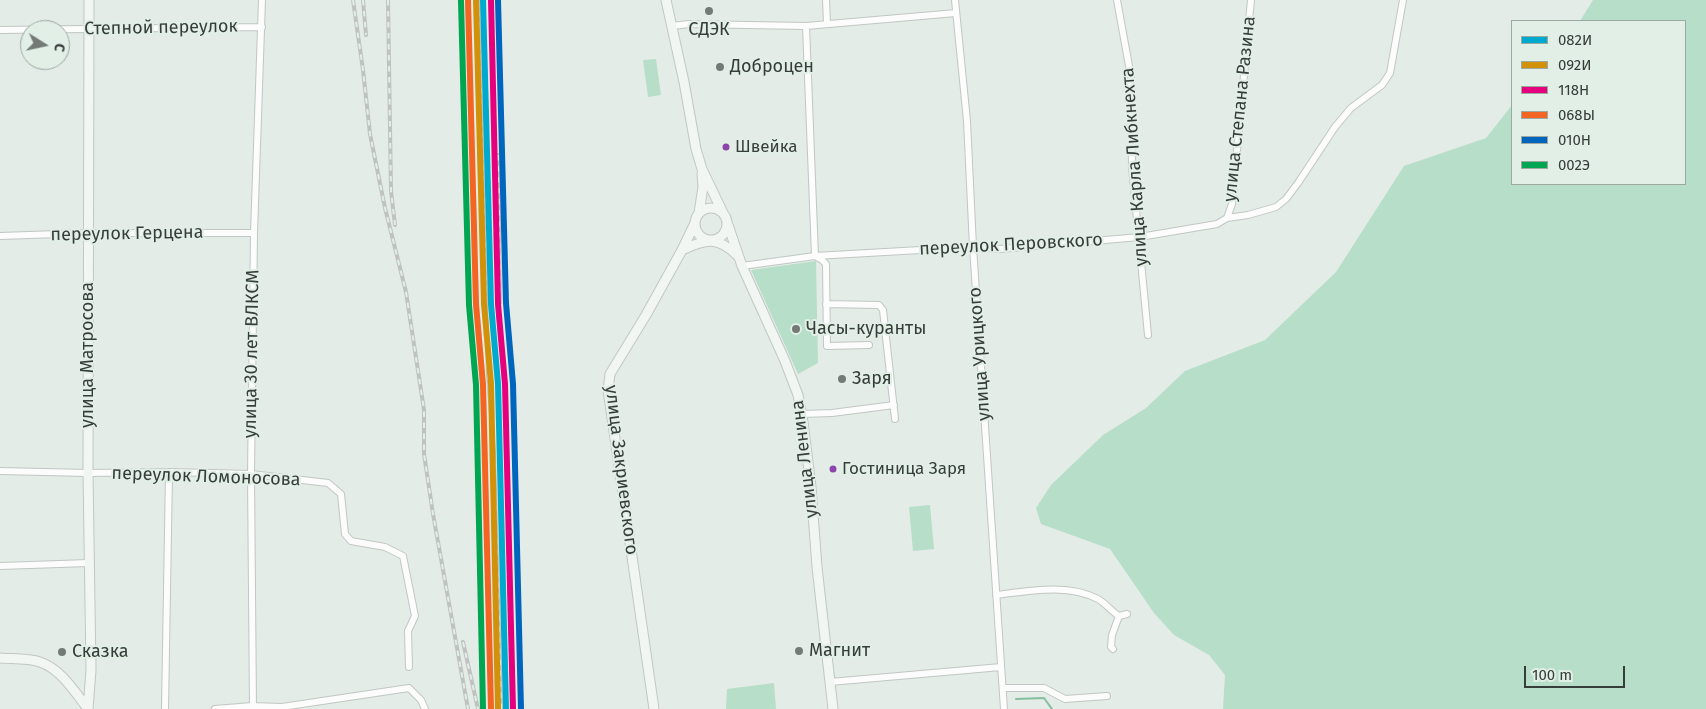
<!DOCTYPE html>
<html>
<head>
<meta charset="utf-8">
<style>
  body { margin:0 }
  #map { position:relative; width:1706px; height:709px; overflow:hidden; background:#e4ece7; font-family:"Fira Sans",sans-serif }
  canvas { display:block }
  .legend { position:absolute; left:1511px; top:20px; width:175px; height:165px; box-sizing:border-box; background:#e1efe6; border:1px solid #9da8a1; margin:0; padding:6px 9px; list-style:none; font-size:15px; color:#373d39 }
  .legend li { display:flex; align-items:center; gap:10px; height:25px }
  .legend b { width:25px; border:1px solid #9da8a1 }
  .north { position:absolute; left:20px; top:20px; width:50px; height:50px; box-sizing:border-box; background:#e1efe6; border:1px solid #9da8a1; border-radius:50%; rotate:100deg; font-size:14px; font-weight:700; line-height:20px; text-align:center; color:#373d39 }
  .north::after { content:''; display:block; margin:auto; width:18px; height:22px; background:#747a76; clip-path:polygon(50% 0,100% 100%,50% 72%,0 100%) }
  .scale { position:absolute; left:1524px; top:666px; width:101px; height:22px; box-sizing:border-box; border:2px solid #373d39; border-top:0; padding-left:6px; font-size:15px; line-height:18px; white-space:nowrap; color:#373d39; -webkit-text-stroke:4px #e1efe6; paint-order:stroke }
</style>
</head>
<body>
<div id="map">
<canvas width="1706" height="709"></canvas>
<ul class="legend">
<li><b style="height:6px;background:#00a9ce"></b>082И</li>
<li><b style="height:6px;background:#d1910b"></b>092И</li>
<li><b style="height:6px;background:#e5007d"></b>118Н</li>
<li><b style="height:6px;background:#f26522"></b>068Ы</li>
<li><b style="height:6px;background:#0065bd"></b>010Н</li>
<li><b style="height:6px;background:#00a651"></b>002Э</li>
</ul>
<div class="north">С</div>
<div class="scale">100 m</div>
</div>
<script>
const ctx = document.querySelector('canvas').getContext('2d');
ctx.lineJoin = 'round';
function fill(path, color) { ctx.fillStyle = color; ctx.fill(path, 'evenodd'); }
function strokePath(path, color, width, dash) { ctx.strokeStyle = color; ctx.lineWidth = width; ctx.lineCap = dash ? 'butt' : 'round'; ctx.setLineDash(dash || []); ctx.stroke(path); }
function drawText(font, color, halo, rows, align = 'center') {
  ctx.font = font + ' "Fira Sans",sans-serif'; ctx.lineWidth = 4; ctx.setLineDash([]); ctx.textBaseline = 'middle'; ctx.strokeStyle = halo; ctx.fillStyle = color; for (const [text, x, y, turn = 0] of rows) {
    ctx.save(); ctx.translate(x, y); ctx.rotate((+turn || 0) * Math.PI / 180); ctx.textAlign = isNaN(turn) ? turn : align; if (halo) ctx.strokeText(text, 0, 0); ctx.fillText(text, 0, 0); ctx.restore();
  }
}
const green = new Path2D(`
  M1593,0h113v709h-483l2,-34 -16,-20 -35,-20 -20,-22 -44,-64 -69,-25 -5,-16 15,-23 52,-50 43,-27 39,-37 80,-31 71,-68 68,-106 82,-28 26,-33v79h173v-163h-105z
  M656,59l5,36 -13,2 -5,-37z
  M816,261l2,102 -20,11 -47,-104z
  M930,505l4,44 -21,2 -4,-44z
  M774,683l2,26h-50l1,-20z`);
const stream = new Path2D(`
  M1016,699l28,-1 8,11`);
const street = new Path2D(`
  M826,0l1,23
  M955,0l12,121 6,126 31,462
  M1117,0l14,77 1,90 16,168
  M672,26l17,-2 117,2 150,-13
  M806,26l9,230 7,4 4,4 1,82 42,-1
  M0,30l262,-3
  M1227,218l5,-14 19,-204
  M0,236l88,-3h166
  M742,266l73,-10 158,-9 27,2 140,-12 77,-13 10,-6 21,-3 28,-8 10,-8 12,-16 37,-56 16,-19 31,-23 8,-12 13,-73
  M826,304l53,1 4,5 12,109
  M802,414l30,-1 62,-8
  M0,471l88,2 81,-1 82,2 77,9 13,11 4,40 6,7 34,6 18,9 12,60 -7,15 1,36
  M0,566l89,-3
  M996,595c33,-4 72,-12 102,4 6,3 13,12 21,17l8,-2
  M1113,649l-2,-2 1,-12 7,-19
  M830,682l171,-15
  M1003,688h41l21,11 42,-3
  M165,709l4,-237
  M215,709l37,-3 30,1 127,-19 12,12 4,9
  M253,709l-2,-235 3,-241 8,-233`);
const secondary = new Path2D(`
  M666,0l18,82 12,67 6,20 21,44
  M695 224a16 16 0 1 1 32 0a16 16 0 1 1-32 0Z
  M699,213l4,-26 -1,-13
  M727,222l15,44 43,95 13,34 5,27 8,65 6,80 16,142
  M682,250c24,-11 36,-14 56,6
  M0,658c13,1 28,0 40,4 21,7 35,30 48,47
  M88,709l3,-39 -3,-197 1,-473
  M654,709l-46,-319 2,-16 36,-59 36,-65 13,-27`);
const rail = new Path2D(`
  M353,0l10,70 7,64 15,74 21,84 18,118v44l9,60 35,195
  M363,0l3,35
  M388,0l3,191 4,34
  M478,0l10,375 6,78 7,256
  M498,155l2,148
  M463,642l15,67`);
const rail1 = new Path2D(`
  M483,0l8,304 7,80 8,325`);
const rail2 = new Path2D(`
  M476,0l8,304 7,80 7,325`);
const rail3 = new Path2D(`
  M491,0l7,304 7,80 8,325`);
const rail4 = new Path2D(`
  M468,0l8,304 7,81 8,324`);
const rail5 = new Path2D(`
  M498,0l8,303 7,81 8,325`);
const rail6 = new Path2D(`
  M461,1l8,304 7,80 7,324`);
const markers = [
  [709,11,5,"#747a76"],
  [720,67,5,"#747a76"],
  [726,147,4.5,"#8e44ad"],
  [796,329,5,"#747a76"],
  [842,379,5,"#747a76"],
  [833,469,4.5,"#8e44ad"],
  [799,651,5,"#747a76"],
  [62,652,5,"#747a76"]
];
const busNames = [
  ["Швейка",735,147],
  ["Гостиница Заря",842,469]
];
const streetNames = [
  ["Степной переулок",161,28,-1],
  ["улица Степана Разина",1240,109,-84],
  ["улица Карла Либкнехта",1135,167,-94],
  ["переулок Герцена",127,234,-1],
  ["переулок Перовского",1011,245,-3],
  ["улица 30 лет ВЛКСМ",252,354,-89],
  ["улица Урицкого",980,354,-94],
  ["улица Матросова",88,355,-90],
  ["улица Ленина",805,459,-97],
  ["улица Закриевского",621,470,83],
  ["переулок Ломоносова",206,477,2]
];
const poiNames = [
  ["СДЭК",709,30,"center"],
  ["Доброцен",730,67],
  ["Часы-куранты",806,329],
  ["Заря",852,379],
  ["Магнит",809,651],
  ["Сказка",72,652]
];
fill(green, '#b7dec8');
strokePath(stream, '#86bea0', 2);
strokePath(street, '#c1c7c3', 8);
strokePath(secondary, '#c1c7c3', 11);
strokePath(street, '#fbfcfb', 6);
strokePath(secondary, '#f1f6f3', 9);
strokePath(rail, '#bfc2c0', 4);
strokePath(rail, '#e1efe6', 2, [5.5]);
strokePath(rail1, '#00a9ce', 6);
strokePath(rail2, '#d1910b', 6);
strokePath(rail3, '#e5007d', 6);
strokePath(rail4, '#f26522', 6);
strokePath(rail5, '#0065bd', 6);
strokePath(rail6, '#00a651', 6);
for (const [x, y, r, color] of markers) { const dot = new Path2D(); dot.arc(x, y, r, 0, 2 * Math.PI); ctx.fillStyle = color; ctx.fill(dot); strokePath(dot, '#e1efe6', 2); }
drawText('17px', '#373d39', '#e1efe6', busNames, 'left');
drawText('18px', '#373d39', '#e1efe6', streetNames);
drawText('18px', '#373d39', '#e1efe6', poiNames, 'left');
</script>
</body>
</html>
